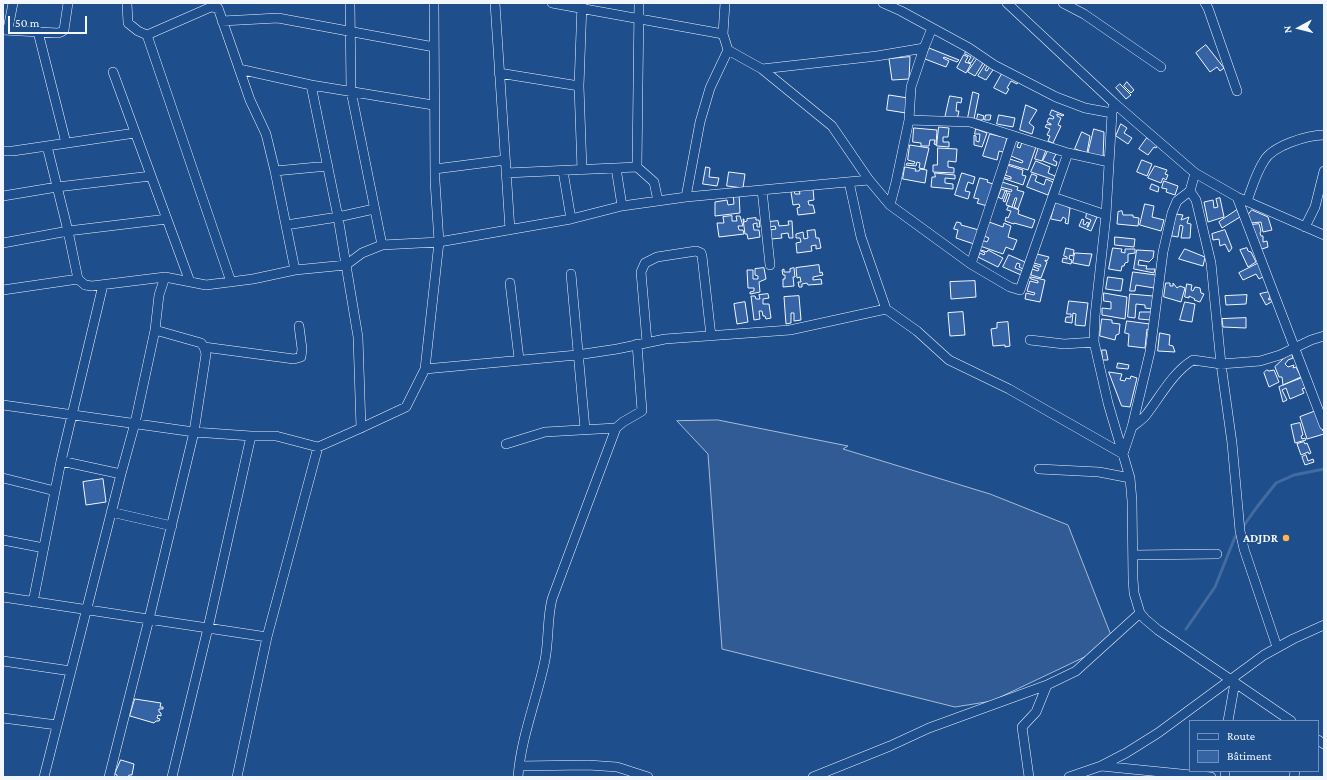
<!DOCTYPE html>
<html>
<head>
<meta charset="utf-8">
<style>
  body { margin:0 }
  #map { position:relative; width:1327px; height:780px; overflow:hidden; background:#1f4e8c; font-family:"Crimson Pro",serif }
  canvas { display:block }
  .frame { position:absolute; inset:0; border:4px solid #f2f6ff; pointer-events:none }
  .legend { position:absolute; left:1189px; top:720px; width:130px; height:52px; box-sizing:border-box; background:#1f4e8c; border:1px solid #7391ba; margin:0; padding:5px 7px; list-style:none; font-size:12px; color:#f2f6ff }
  .legend li { display:flex; align-items:center; gap:8px; height:20px }
  .legend b { width:20px; border:1px solid #7391ba }
  .north { position:absolute; left:1279px; top:8px; width:40px; height:40px; -webkit-text-stroke:3px #1f4e8c; paint-order:stroke; rotate:263deg; font-size:11px; font-weight:700; line-height:16px; text-align:center; color:#f2f6ff }
  .north::after { content:''; display:block; margin:auto; width:14px; height:18px; background:#f2f6ff; clip-path:polygon(50% 0,100% 100%,50% 72%,0 100%) }
  .scale { position:absolute; left:8px; top:16px; width:79px; height:18px; box-sizing:border-box; border:2px solid #f2f6ff; border-top:0; padding-left:5px; font-size:12px; line-height:14px; white-space:nowrap; color:#f2f6ff; -webkit-text-stroke:3px #1f4e8c; paint-order:stroke }
</style>
</head>
<body>
<div id="map">
<canvas width="1327" height="780"></canvas>
<div class="frame"></div>
<ul class="legend">
<li><b style="height:5px;background:#1f4e8c"></b>Route</li>
<li><b style="height:11px;background:#3563a3"></b>Bâtiment</li>
</ul>
<div class="north">N</div>
<div class="scale">50 m</div>
</div>
<script>
const ctx = document.querySelector('canvas').getContext('2d');
ctx.lineJoin = 'round';
function fill(path, color) { ctx.fillStyle = color; ctx.fill(path, 'evenodd'); }
function strokePath(path, color, width, dash) { ctx.strokeStyle = color; ctx.lineWidth = width; ctx.lineCap = dash ? 'butt' : 'round'; ctx.setLineDash(dash || []); ctx.stroke(path); }
function drawText(font, color, halo, rows, align = 'center') {
  ctx.font = font + ' "Crimson Pro",serif'; ctx.lineWidth = 3; ctx.setLineDash([]); ctx.textBaseline = 'middle'; ctx.strokeStyle = halo; ctx.fillStyle = color; for (const [text, x, y, turn = 0] of rows) {
    ctx.save(); ctx.translate(x, y); ctx.rotate((+turn || 0) * Math.PI / 180); ctx.textAlign = isNaN(turn) ? turn : align; if (halo) ctx.strokeText(text, 0, 0); ctx.fillText(text, 0, 0); ctx.restore();
  }
}
const built = new Path2D(`
  M718,420l130,26 -5,3 147,45 78,31 46,118 -122,58 -37,6 -233,-58 -14,-195 -31,-33z`);
const stream = new Path2D(`
  M1242,528l15,-21 19,-24 18,-8 30,-6
  M1186,629l29,-42 20,-50 4,-4`);
const building = new Path2D(`
  M1206,45l18,23 -4,3 -3,-4 -7,5 -14,-19z
  M929,48l30,12 -2,2 -13,-5 -1,1 6,3 -3,6 -21,-8z
  M967,48l9,7 -5,8 -3,-1 3,-5 -6,-3z
  M964,55l4,2 -3,5 6,2 -5,9 -9,-5z
  M979,56l6,4 -10,16 -7,-4z
  M910,57l-1,22 -17,1 -3,-21z
  M987,62l2,1 -4,7 2,1 4,-6 4,2 -9,13 -8,-4z
  M1003,72l16,8 -2,4 -6,-3 -4,7 2,1 -3,5 -12,-6z
  M1127,82l7,8 -3,3 -7,-7z
  M1120,84l11,11 -5,4 -10,-11z
  M973,92l6,2 -5,25 -6,-1z
  M889,95l19,3 -2,15 -19,-3z
  M950,96l12,2 -1,5 -4,-1 -1,9h3l-2,9 -12,-2z
  M1026,105l11,5 -8,13 5,4 -2,7 -12,-4z
  M1052,110l12,5 -1,1 -6,-2v2l4,2 -3,7 3,1 -8,17 -5,-2 2,-5 -3,-1 3,-6 -5,-2 2,-3 4,1v-1l-4,-2 2,-4 4,1 1,-2 -4,-2z
  M978,114l6,2 -1,4h-6z
  M986,115h5l-1,5h-5z
  M999,115l16,3 -2,9 -16,-3z
  M1121,124l6,4 -3,5 8,5 -4,6 -12,-8z
  M939,127l10,1 -1,9h-5v5h6v5l-12,-1z
  M914,128l23,2 -1,15 -2,-1 1,-4h-5l-1,6h-8v-3l-8,-1z
  M976,129l11,4 -5,14 -8,-2v-10l2,1v5l3,1 1,-8h-5z
  M1094,129l10,3 -1,27 -15,-5z
  M1082,132l8,4 -3,17 -12,-4z
  M990,134l17,4 -4,14 -4,-1 -2,9 -14,-4z
  M1147,138l11,7 -2,3 -2,-1 -6,8 -9,-6z
  M1016,140l3,1 -2,6 3,1 2,-6 14,5 -8,23 -20,-6 2,-5 12,4 1,-2 -12,-5z
  M910,145l19,3 -5,21 -5,-1 1,-5 -3,-1 -1,4 -10,-1 1,-2 7,1 1,-2 -7,-2z
  M1039,147l7,3 -4,11 -7,-2z
  M938,148l19,1 -1,13 -8,-1v6l6,1v5l-21,-1v-7h4z
  M1048,151l8,3 -3,6 4,2 -1,4 -13,-5z
  M1142,160l10,4 -5,12 -10,-4z
  M1036,161l14,6 -2,6 7,3 -1,4 -23,-8z
  M1007,165l16,5 -1,5 4,1 -3,9 -21,-7 1,-1 8,2v-2l-6,-2 2,-4 -2,-1z
  M1155,166l12,4 -2,4 3,1 -2,5 -3,-2 -2,5 -13,-5z
  M706,167l4,1 -1,9 10,1 -2,8 -14,-2z
  M905,167l11,2 -1,2h4l1,-2 7,1 -2,13 -22,-4z
  M729,172l16,2 -2,14 -16,-2z
  M935,173l20,2v4l-10,-1v5l8,1v5l-22,-2 1,-10h3z
  M962,173l13,4 -2,7 -5,-2 -3,9 5,1 -2,7 -13,-4z
  M1032,174l5,2 -2,5 9,4 2,-6 7,3 -5,13 -21,-8z
  M980,178l8,2 -1,2 6,2 -6,22 -10,-3 2,-4 -5,-1z
  M1164,181l14,5 -3,9 -9,-3 1,-3 -5,-1z
  M1002,182l16,5 -1,3 7,2 -6,17 -4,-2 3,-9h-2l-3,9 -6,-2 4,-11 -2,-1 -3,9 -2,-1 4,-10h-2l-3,8 -4,-2 3,-8 10,3 1,-2 -12,-3z
  M1152,184l7,3 -1,5 -8,-3z
  M813,189l1,11 -6,1 1,4h4l2,8 -17,2 -1,-7 3,-1 -1,-3 -6,1 -2,-13 3,-1 1,3h5l-1,-4z
  M739,193l1,20 -25,3v-14l12,-2 1,5 6,-1 -1,-10z
  M1220,198l4,19 -16,5 -4,-20 9,-2 1,8 4,-1 -2,-8z
  M1056,201l14,7 -2,16 -3,-1 1,-4 -3,-2 -2,4 -10,-2z
  M1145,204l9,2 -2,11 12,3 -3,11 -21,-6z
  M1009,206l10,4 -1,4 17,6 -3,8 -18,-5v1l-9,-3 1,-4 2,1 3,-7 -4,-1z
  M1237,210l3,7 -18,11 -3,-6z
  M1252,210l16,7 4,13 -9,2 -2,-10 -10,1 -3,-8z
  M1122,211l1,4h10v2l6,1 -1,8 -21,-2 1,-12z
  M1087,213l10,4 -6,14 -12,-5 3,-7 2,1 -1,4 2,1 2,-3 2,1 -2,4h1l3,-7 -5,-2z
  M1176,214l7,1 -2,5 8,-3 -2,6 4,1 -1,14h-9l2,-12 -3,-1 -2,12 -6,-1z
  M732,216v5h5l-1,-5h4l3,10h-5l1,4h4l1,4 -25,3 -2,-14h7l-1,-6z
  M756,218v2h3l1,7h-3v-4l-4,1 1,6h5l1,7 -12,2 -1,-5h-2l-2,-15h1v3l3,-1v-2z
  M778,221l1,5 10,-1 -1,-4h4l1,17h-4l-1,-5 -7,1 1,4 -11,1 -1,-9 6,-1 -1,-3 -6,1v-5z
  M957,222l4,1v2l18,5 -5,14 -18,-6 2,-8 -4,-1z
  M989,222l14,5 1,-4 7,3 -3,11 9,3 -4,10 -7,-3 -3,7 -23,-8 2,-6 5,2 2,-4 -5,-2z
  M1259,224l2,7 -1,2 1,3h2v6l4,-1 1,6 -9,3 -8,-25z
  M815,230l1,8h3l2,10 -5,1v-4l-5,1 1,5 -15,2 -1,-10 5,-1 -1,-4h-4v-4l7,-2 1,7 4,-1 -1,-7z
  M1225,230l7,18 -3,4 -4,-8 -5,2 -1,-7 -6,1 -1,-6z
  M1115,237l20,2 -1,8 -19,-2z
  M1066,248l8,2 -1,6 -3,-1 -1,4 3,1 -1,4 -9,-2 1,-4 4,1v-2l-3,-1z
  M1113,248l9,1 -1,3 4,1v-4h10v4l-7,1v8l-3,1 -1,3h-2l-1,5 -12,-2z
  M1247,248l1,3 3,1 5,10 -8,5 -8,-17z
  M1185,249l20,8 -2,9 -24,-7z
  M981,250l6,2 1,-2 15,8 -5,9 -20,-10 2,-4 4,2 1,-2 -4,-2z
  M1137,250l17,1 -1,7 -4,4 -10,-2 -1,5 9,1 -1,3h9l-1,4 -20,-4z
  M1075,253l17,1 -3,12 -16,-3z
  M1037,254l12,3 -2,4 -2,-1v1l2,1 -6,16 -10,-3 1,-6 6,2 1,-2 -5,-2 1,-2 5,2 1,-2 -7,-2z
  M1009,255l16,7v8l-6,-3 1,-3 -3,-1 -2,5 8,3 -2,4 -18,-8z
  M1259,263l6,13 -6,3 -3,-5 -13,6 -4,-7z
  M819,265l1,8 2,-1 1,3 -10,2v3l8,-1 1,5 -14,1 -1,-2 -5,1v3h-3l-1,-5h3l-1,-5 -3,1 -1,-10z
  M764,268l2,11 -7,3 1,10 -10,2v-2l4,-1v-3h-6l-1,-18h6v9h5v-3l-3,-1v-6z
  M794,268l1,9h-2l1,9 -11,1v-8h2v-4h-2l-1,-5 2,-1v3h6v-3z
  M1133,272l23,3 -2,13 -18,-3 -1,6h-5z
  M1031,277l14,3 -5,22 -15,-3 1,-6 8,2 1,-2 -8,-2 3,-10 8,2v-2l-7,-2z
  M1108,277l15,2 -2,12 -15,-2z
  M975,281l1,16 -25,2 -1,-17z
  M1166,283h4v3h3v-3l4,5 3,-2 5,2 -4,14 -17,-5z
  M1187,284l5,1 -1,5 2,1 2,-4 5,1 1,5 3,1 -4,8 -6,-2 1,-1 -6,-3v2l-4,-1z
  M1269,292l1,6 -2,1 2,1 2,-1 1,2 -7,4 -6,-11z
  M1104,293l23,4 -2,22 -23,-4v-7l9,1v-7l-7,-1z
  M768,294l1,4 -6,1v5h6l2,14 -5,1 -1,-3h-2l-1,-5h-3l1,8 -6,1 -3,-24h4l1,3h4l-1,-4z
  M1130,294l23,2 -1,13 -7,-1v-3l-9,-1 -1,14 -7,-1z
  M1247,295l-1,9 -20,1 -1,-9z
  M799,296l2,24 -7,1v-8h-3v10l-5,1 -2,-27z
  M1069,301l19,2 -3,23 -10,-1 1,-11 -3,-1 -1,10 -7,-1 1,-5h5v-3h-4z
  M745,302l3,20 -11,2 -3,-20z
  M1185,302l10,2 -3,18 -12,-2z
  M963,312l2,23 -15,1 -2,-23z
  M1140,312h12l-1,8 -12,-1z
  M1246,318v10l-23,-1 -1,-8z
  M1102,319l10,1v3l8,1 -1,10 -3,1 -1,5 -15,-4z
  M1127,321l23,3 -1,6 -2,-1 -2,19 -17,-2 1,-12 -4,-1z
  M1008,322l2,24 -5,1v-2l-12,1 -2,-17 6,-1v-5z
  M1160,333l10,2 -1,10 4,1 2,6 -17,-1z
  M1102,350h4l2,10h-5z
  M1291,352l2,6 -5,2 -3,4 3,3 6,-2 -1,3 3,-1 5,10 -18,8 -1,-8h-3l-4,-10z
  M1118,363l11,2 -1,4 -11,-1z
  M1267,370l2,1 5,-1 5,12 -10,5 -5,-14z
  M1109,372l13,2 -2,6 5,1 1,-3 4,1 1,-3 6,2 -7,29 -8,-1z
  M1302,378l3,10 -3,1 2,4 -14,6 -4,-11 -4,2 5,10 -4,2 -4,-15z
  M1316,411l2,7 5,13h1v3l-17,5 -7,-22z
  M1300,423l3,12 -2,1 1,3 3,-1 1,2 -11,3 -4,-18z
  M1304,442l1,2 2,-1 4,10 -2,1 -1,-2 -7,3 -4,-11z
  M1306,455l2,6 5,-2 1,3 -9,3 -3,-8z
  M103,479l3,23 -20,3 -3,-23z
  M135,699l26,4 -1,4h3v2h-4v3l2,1v3l-3,-1 -1,3 3,1 -1,2h-3l-2,2 -24,-7z
  M121,760l13,4 -2,11h-3l-1,2h-11v-2l-2,-1z`);
const street = new Path2D(`
  M127,3l1,20 10,8 9,4 64,-28 7,1 32,92 16,34 9,37 20,99
  M350,3l1,88 31,154
  M495,3l15,227
  M552,3l171,31
  M725,3l-2,31 5,16 34,19 70,57 37,54 21,25 81,59 39,23 10,3 48,-137
  M883,3l18,8 68,37 25,17 62,32 29,11 27,5
  M1007,3l107,100 81,70 42,24 87,38
  M1063,3l21,11 77,53
  M1205,3l3,5 29,83
  M222,21l56,-3 156,29
  M8,29l5,-26
  M3,30l55,3 3,-1 3,-2 4,-27
  M38,32l28,111
  M147,35l84,247
  M239,69l72,16 122,20
  M762,69l115,-13 47,-8
  M113,72l77,210
  M499,73l80,13
  M311,85l27,132 20,120 3,91
  M1114,103l-2,10 -6,102 -11,101 -1,26 14,61 22,75 2,23 1,78 1,14 6,20 5,6 13,11 133,91
  M909,120l61,2 98,31 41,9
  M47,146l21,85 10,48
  M3,151h10l122,-18
  M637,167l2,-164
  M616,168l6,38
  M435,169l70,-9
  M582,170l-3,-84 3,-83
  M275,171l53,-5
  M563,171l8,48
  M506,173l131,-6 17,15 4,19
  M849,182l12,55 25,72 31,22 32,29 60,29 114,65 9,-27 18,-75 13,-100 9,-39 5,-12 13,-10 5,-18
  M762,190l8,75
  M1190,191l6,9 15,63 10,101 11,79 8,88 4,18 33,98
  M3,196l54,-9 94,-11
  M686,197l14,-75 10,-34 18,-38
  M1053,197l53,18
  M1237,197l87,228
  M1247,201c5,-13 9,-28 17,-40 8,-15 43,-26 60,-26
  M890,205l6,-23 13,-62 2,-33 13,-39 8,-20
  M286,225l52,-8 36,-8
  M1305,227l10,-20 9,-36
  M3,243l65,-12 99,-12
  M971,264l42,-128
  M571,274l14,155
  M510,283l9,76
  M3,290l75,-11 7,6 7,1 73,-9 41,8 47,-6 42,-9 51,-5 16,-12 20,-8 57,-3 132,-23 51,-13 64,-9 183,-17
  M1030,340l34,4 30,-2
  M647,342l-6,-70 4,-9 12,-6 39,-6 5,2 1,3 9,80
  M204,347l90,12 7,-2 1,-8 -3,-23
  M425,369l152,-14 40,-6 48,-10 125,-9 96,-21
  M3,405l191,27 57,4h25l42,11 43,-19 45,-21 19,-38 14,-127 -4,-61 -1,-178
  M1132,427c5,-4 11,-8 14,-12 14,-18 27,-43 47,-55l28,4 39,-3 20,-6 31,-15 13,-4
  M506,444l39,-12 71,-4
  M61,461l60,13
  M1039,469l60,3 31,6
  M3,478l52,13
  M111,512l61,14
  M3,540l41,8
  M1133,555l84,-1
  M3,597l264,40
  M33,602l28,-141 42,-176
  M3,661l68,10
  M3,718l54,7
  M1228,721l7,-39
  M1318,740l6,4
  M519,766l69,-1 29,2 31,10
  M1101,766l110,11
  M44,777l77,-303 14,-51 20,-93 4,-35 6,-18
  M109,777l40,-158 45,-187 12,-78 -2,-7 -3,-4 -46,-13
  M172,777l36,-149 43,-192
  M237,777l30,-140 51,-190
  M518,777c3,-40 19,-78 27,-117 4,-21 2,-41 7,-61l64,-171 7,-6 19,-11 -5,-67
  M813,777l77,-31 39,-18 118,-43
  M1029,777l-7,-50 14,-15 11,-27 29,-14 64,-58
  M1069,777l32,-11 25,-13 32,-20 106,-78 29,-16 31,-14
  M1225,777v-6
  M1294,777l1,-6`);
const markers = [
  [1286,538,4,"#ffb74d"]
];
const poiNames = [
  ["ADJDR",1278,538]
];
fill(built, '#305b95');
strokePath(built, '#a8bbd7', 1);
strokePath(stream, '#446ba0', 3);
fill(building, '#3563a3');
strokePath(building, '#f2f6ff', 1);
strokePath(street, '#f2f6ff', 10);
strokePath(street, '#1f4e8c', 9);
for (const [x, y, r, color] of markers) { const dot = new Path2D(); dot.arc(x, y, r, 0, 2 * Math.PI); ctx.fillStyle = color; ctx.fill(dot); strokePath(dot, '#1f4e8c', 1.5); }
drawText('bold 12px', '#f2f6ff', '#1f4e8c', poiNames, 'right');
</script>
</body>
</html>
